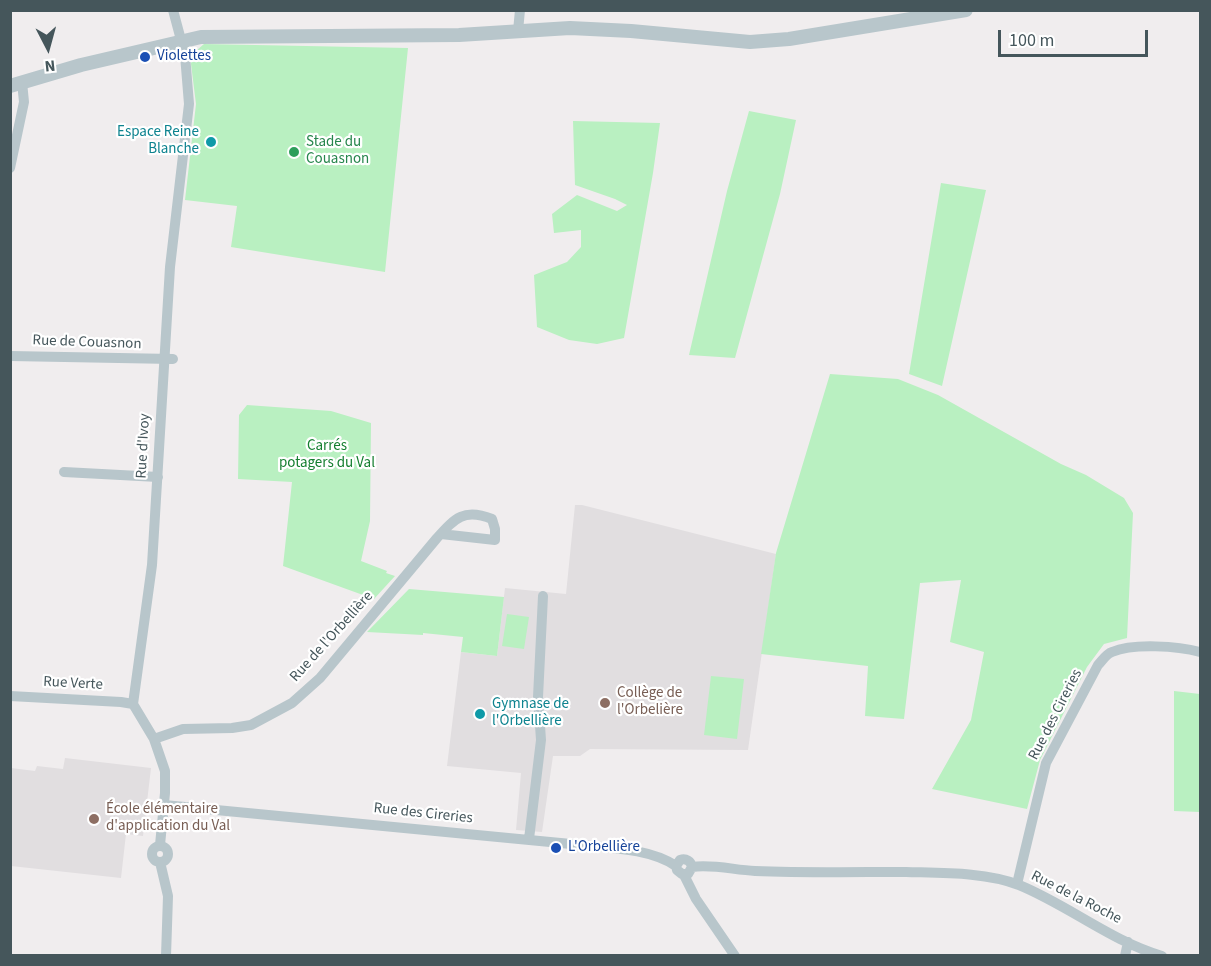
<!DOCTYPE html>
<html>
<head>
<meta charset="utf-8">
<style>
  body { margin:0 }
  #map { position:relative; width:1211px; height:966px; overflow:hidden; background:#f0edee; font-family:"Source Sans 3",sans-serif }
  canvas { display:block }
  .frame { position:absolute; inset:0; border:12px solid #45565b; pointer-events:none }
  .north { position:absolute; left:18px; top:18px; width:60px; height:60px; -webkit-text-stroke:4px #fff; paint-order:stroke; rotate:174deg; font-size:16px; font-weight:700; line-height:24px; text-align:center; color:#45565b }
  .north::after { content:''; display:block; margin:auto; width:21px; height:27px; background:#45565b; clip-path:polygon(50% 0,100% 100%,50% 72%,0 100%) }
  .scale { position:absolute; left:998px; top:30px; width:150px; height:27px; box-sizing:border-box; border:3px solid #45565b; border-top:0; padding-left:8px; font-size:18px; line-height:21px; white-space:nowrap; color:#45565b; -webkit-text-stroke:4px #fff; paint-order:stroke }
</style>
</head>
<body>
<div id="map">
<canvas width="1211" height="966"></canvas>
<div class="frame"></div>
<div class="north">N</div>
<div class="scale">100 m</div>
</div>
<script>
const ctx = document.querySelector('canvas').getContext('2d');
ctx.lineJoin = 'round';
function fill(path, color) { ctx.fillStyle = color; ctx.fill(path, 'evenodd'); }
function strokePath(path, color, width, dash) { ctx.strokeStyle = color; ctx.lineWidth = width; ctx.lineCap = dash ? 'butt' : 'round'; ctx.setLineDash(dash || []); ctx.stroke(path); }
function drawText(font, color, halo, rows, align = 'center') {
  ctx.font = font + ' "Source Sans 3",sans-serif'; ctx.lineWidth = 4.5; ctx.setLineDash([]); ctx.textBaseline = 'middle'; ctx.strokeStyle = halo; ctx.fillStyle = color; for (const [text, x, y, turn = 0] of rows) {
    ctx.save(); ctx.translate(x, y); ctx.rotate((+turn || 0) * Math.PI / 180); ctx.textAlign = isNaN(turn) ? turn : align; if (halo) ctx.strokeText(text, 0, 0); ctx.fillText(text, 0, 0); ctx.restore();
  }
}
const education = new Path2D(`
  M575,505h7l194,49 -28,196 -158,-1 -10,7h-27l-11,76 -26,-2 5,-57 -74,-7 14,-114 36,4 8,-68 61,6z
  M65,758l86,10 -8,68 -17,-2 -5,44 -110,-12v-98l24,3 2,-5 26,3z`);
const green = new Path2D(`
  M204,44l204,4 -23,224 -154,-25 6,-41 -52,-6 11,-96 -6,-48z
  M749,111l47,9 -16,74 -45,164 -46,-3 38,-164z
  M573,121l87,2 -7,50 -29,165 -27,6 -28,-4 -32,-13 -3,-52 33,-13 14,-15v-17l-27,3 -2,-19 25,-19 40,16 10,-6 -12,-6 -40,-14z
  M941,183l45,7 -44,196 -33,-12z
  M830,374l68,5 40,16 123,69 25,11 38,23 9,15 -6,125 -23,6 -17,23 -47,93 -13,49 -95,-20 39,-69 13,-68 -34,-10 11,-62 -41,3 -16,136 -39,-3 3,-50 -107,-12 15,-101z
  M247,405l84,6 40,12 -1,98 -9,40 26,10 -1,2 9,3 -21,23 -91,-33 9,-84 -54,-3 1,-64z
  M409,589l95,8 -7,59 -36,-4 2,-15 -40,-4v2l-56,-3z
  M507,614l22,3 -5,32 -22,-3z
  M711,676l33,3 -7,60 -33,-4z
  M1174,691l26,3v118l-26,-1z`);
const minor = new Path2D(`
  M518,31l2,-21
  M10,168l14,-66 -2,-20
  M10,356l163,3
  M64,472l94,5
  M10,696l111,6 12,2
  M154,739l29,-10 49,-1 19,-3 41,-22 28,-25 117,-140c18,-20 27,-30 55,-19l3,10v11l-54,-6
  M164,805l407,39c33,4 77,3 105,22l1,4 5,4h6l4,-7
  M529,839l12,-99 -3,-43 5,-101
  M160,845l5,-52v-22l-11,-32 -21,-35 19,-139 18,-298 19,-163 -4,-49 -12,-45
  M152 854a8 8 0 1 1 16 0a8 8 0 1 1-16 0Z
  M160,862l8,34 -2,60
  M676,866l4,-6c6,-2 11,1 12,7
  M692,867c21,-3 42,3 63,4 50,2 101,1 151,1 35,1 80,0 113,13 49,20 92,56 143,71
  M684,875l12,24 39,57
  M1017,884l29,-121 52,-98c4,-4 8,-11 14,-13 21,-9 66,-6 88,0
  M1125,956l3,-14`);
const tertiary = new Path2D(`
  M10,86l71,-21 120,-28 258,-2 111,-7 61,3 119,11 39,-3 177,-29`);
const markers = [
  [145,57,6,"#1a4fb4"],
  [211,142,6,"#0f9aa8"],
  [294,152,6,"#2e9e5b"],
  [605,703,6,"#8d6e63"],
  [480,714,6,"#0f9aa8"],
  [94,819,6,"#8d6e63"],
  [556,848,6,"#1a4fb4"]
];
const transitNames = [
  ["Violettes",157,57],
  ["L'Orbellière",568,848]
];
const cultureNames = [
  ["Espace Reine",199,133],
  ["Blanche",199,150],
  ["Gymnase de",492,705,"left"],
  ["l'Orbellière",492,722,"left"]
];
const leisureNames = [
  ["Stade du",306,143],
  ["Couasnon",306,160]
];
const streetNames = [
  ["Rue de Couasnon",87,343,2],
  ["Rue d'Ivoy",144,446,-87],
  ["Rue de l'Orbellière",332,637,-48],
  ["Rue Verte",73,684,3],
  ["Rue des Cireries",1056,715,-63],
  ["Rue des Cireries",423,814,6],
  ["Rue de la Roche",1076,898,27]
];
const parkNames = [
  ["Carrés",327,447],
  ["potagers du Val",327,464]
];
const educationNames = [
  ["Collège de",617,694],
  ["l'Orbelière",617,711],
  ["École élémentaire",106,810],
  ["d'application du Val",106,827]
];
fill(education, '#e1dee0');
fill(green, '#b9f0c1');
strokePath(minor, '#b8c6cb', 10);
strokePath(tertiary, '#b8c6cb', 14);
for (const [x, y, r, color] of markers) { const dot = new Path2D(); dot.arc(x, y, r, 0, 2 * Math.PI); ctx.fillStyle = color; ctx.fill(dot); strokePath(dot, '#fff', 2); }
drawText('15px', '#164399', '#fff', transitNames, 'left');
drawText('15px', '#0d838f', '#fff', cultureNames, 'right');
drawText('15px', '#27864d', '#fff', leisureNames, 'left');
drawText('15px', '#45565b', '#fff', streetNames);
drawText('15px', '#147e2f', '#fff', parkNames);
drawText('15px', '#785e54', '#fff', educationNames, 'left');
</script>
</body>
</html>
